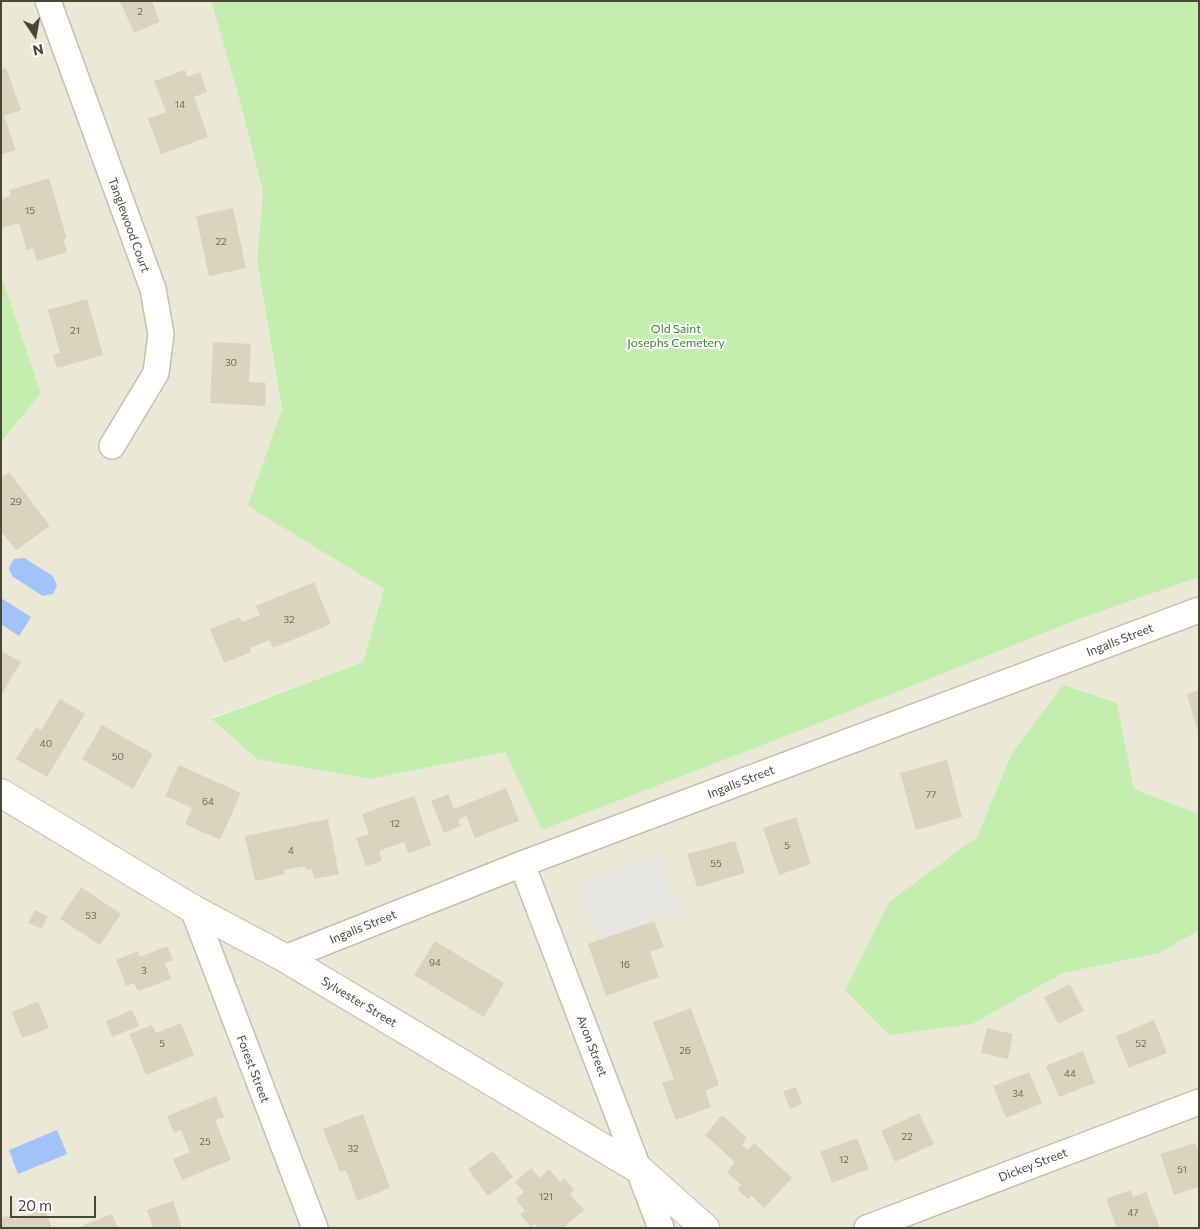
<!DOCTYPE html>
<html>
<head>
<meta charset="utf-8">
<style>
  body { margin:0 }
  #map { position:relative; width:1200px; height:1229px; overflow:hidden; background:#f6f5ea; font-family:Commissioner,sans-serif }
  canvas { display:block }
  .frame { position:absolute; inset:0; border:2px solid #4b4737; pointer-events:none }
  .north { position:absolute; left:10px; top:10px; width:50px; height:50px; -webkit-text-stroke:4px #fff; paint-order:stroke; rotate:168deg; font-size:14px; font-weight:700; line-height:20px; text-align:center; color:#4b4737 }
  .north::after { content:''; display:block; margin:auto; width:18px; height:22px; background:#4b4737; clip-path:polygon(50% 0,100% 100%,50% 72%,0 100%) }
  .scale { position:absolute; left:10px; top:1196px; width:86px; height:22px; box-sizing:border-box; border:2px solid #4b4737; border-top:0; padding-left:6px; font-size:15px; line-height:18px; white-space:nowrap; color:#4b4737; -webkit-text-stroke:4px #fff; paint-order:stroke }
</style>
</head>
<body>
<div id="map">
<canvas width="1200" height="1229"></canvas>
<div class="frame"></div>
<div class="north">N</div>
<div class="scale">20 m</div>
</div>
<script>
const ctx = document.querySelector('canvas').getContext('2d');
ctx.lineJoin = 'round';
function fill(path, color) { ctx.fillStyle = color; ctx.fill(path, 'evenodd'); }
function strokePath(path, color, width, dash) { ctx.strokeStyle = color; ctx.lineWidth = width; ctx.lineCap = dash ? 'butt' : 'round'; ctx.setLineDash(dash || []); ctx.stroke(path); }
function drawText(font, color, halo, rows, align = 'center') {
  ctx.font = font + ' Commissioner,sans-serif'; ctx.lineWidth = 4; ctx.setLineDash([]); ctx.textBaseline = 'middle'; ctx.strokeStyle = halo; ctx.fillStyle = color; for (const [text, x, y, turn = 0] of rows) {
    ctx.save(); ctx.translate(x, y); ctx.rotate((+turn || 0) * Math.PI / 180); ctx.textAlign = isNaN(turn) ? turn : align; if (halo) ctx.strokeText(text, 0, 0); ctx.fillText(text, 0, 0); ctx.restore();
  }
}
const residential = new Path2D(`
  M1,1h210l27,93 25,97 -6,70 25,148 -33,97 135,83 -21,73 -151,56 159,61 134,-27 37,78 283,-109 254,-102 120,-42v237l-65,-25 -17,-86 -106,52 -34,82 -87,64 81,123 92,-51 97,-20 39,-23v298h-1198v-786l40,-49 -40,-118z`);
const green = new Path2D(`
  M211,1h988v576l-120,42 -254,102 -283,109 -37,-78 -134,27 -114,-20 -45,-40 151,-57 21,-73 -136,-83 34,-97 -25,-148 6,-70 -25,-97z
  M1,275l40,118 -40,49z
  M1063,685l54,18 17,86 65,25v116l-39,23 -97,20 -91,51 -83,11 -44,-45 45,-89 87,-64 34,-82z`);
const parking = new Path2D(`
  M658,854l21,58 -81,28 -21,-57z`);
const water = new Path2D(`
  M24,558l29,18 4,10 -4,8 -10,2 -31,-20 -3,-8 5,-9z
  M1,598l30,19 -12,19 -18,-12z
  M57,1130l10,24 -49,20 -9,-24z`);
const building = new Path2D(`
  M120,1h32l8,21 -26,11z
  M6,68l15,42 -17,6 12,34 -15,5v-86z
  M185,70l2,7 13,-5 7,20 -13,5 14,40 -47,17 -13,-35 18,-7 -12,-31z
  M49,178l18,61h-4l4,13 -30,9 -4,-13 -6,2 -8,-27 -18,5v-29l10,-3 -2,-6z
  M233,208l13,60 -37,8 -13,-60z
  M87,299l16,56 -46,13 -4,-13 7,-2 -12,-43z
  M213,342l38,2 -2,38 17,1 -1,23 -55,-3z
  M9,472l41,54 -34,24 -15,-19v-53z
  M314,582l17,42 -58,24 -4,-8 -19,8 1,4 -27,11 -14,-34 30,-12 2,5 18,-7 -4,-9z
  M1,651l20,11 -20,33z
  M1199,690v42h-1l-11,-38z
  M60,699l25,15 -38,63 -31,-18 20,-32 5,3z
  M102,725l51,29 -20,35 -51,-30z
  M947,760l15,57 -46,13 -16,-57z
  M179,765l62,28 -21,47 -35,-16 7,-16 -27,-12z
  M506,788l13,33 -44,17 -9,-22 -8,4 3,6 -17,7 -13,-32 17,-7 6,15z
  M414,796l17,49 -23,8 -4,-11 -25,9 3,10 -16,5 -10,-28 13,-4 -7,-20z
  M796,817l15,47 -32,11 -16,-47z
  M328,819l11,55 -25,5 -2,-10 -6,1 -1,-4 -21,4 1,4 -30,7 -10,-45z
  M735,841l10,32 -48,14 -10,-33z
  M81,887l40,27 -21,31 -40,-26z
  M35,910l13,6 -6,13 -14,-6z
  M654,921l10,26 -14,5 9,25 -53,19 -18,-52z
  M435,941l69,42 -20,34 -70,-42z
  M167,946l6,14 -8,3 6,16 -33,12 -4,-8 -8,3 -10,-26 22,-9 2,6z
  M1070,984l14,27 -26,13 -14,-27z
  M38,1001l11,27 -27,10 -10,-26z
  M691,1008l28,77 -14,6 6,16 -35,13 -14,-37 12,-4 -21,-57z
  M132,1010l7,16 -27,11 -6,-16z
  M1154,1020l13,33 -38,15 -13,-32z
  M181,1023l13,32 -48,20 -17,-41 23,-9 4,8z
  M987,1028l26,6 -5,25 -27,-6z
  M1083,1051l12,32 -36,14 -13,-31z
  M1029,1072l13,31 -36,15 -13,-32z
  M796,1087l6,17 -12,5 -7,-18z
  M216,1096l8,21 -9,3 16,40 -49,20 -9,-21 17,-7 -9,-22 -7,3 -7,-17z
  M919,1113l15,31 -39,18 -14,-31z
  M363,1114l27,74 -33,13 -11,-31 -6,2 -17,-43z
  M722,1115l25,23 -5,7 6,5 6,-7 38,35 -28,30 -13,-13 -3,4 -11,-10 4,-4 -14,-13 8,-10 -30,-27z
  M857,1138l12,31 -37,14 -12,-31z
  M1195,1143l4,11v33l-25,8 -14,-41z
  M493,1151l20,26 -25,19 -20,-27z
  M531,1168l8,10 10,-9 11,13 4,-4 10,12 -4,4 14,16 -21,18h-25l-3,-4 -4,3 -11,-13 5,-3 -9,-12 8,-7 -9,-10z
  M1130,1190l3,7 13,-5 14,36h-43l-11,-29z
  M173,1201l9,27h-29l-6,-18z
  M45,1209l7,19h-51v-10l11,-4 2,6z
  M112,1214l6,14h-41z`);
const minor = new Path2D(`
  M48,1l105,288 8,45 -5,39 -44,73
  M522,864l139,364
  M193,909l122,319
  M285,958l237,-94 677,-254
  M867,1228l332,-126`);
const tertiary = new Path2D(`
  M1,793l192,116 92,49 355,212 65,58`);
const numberNames = [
  ["2",140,12],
  ["14",180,105],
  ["15",30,211],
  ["22",221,242],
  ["21",75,331],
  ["30",231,363],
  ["29",16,502],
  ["32",289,620],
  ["40",46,744],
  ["50",118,757],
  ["77",931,795],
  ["64",208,802],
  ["12",395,824],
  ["5",787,846],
  ["4",291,851],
  ["55",716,864],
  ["53",91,916],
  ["94",435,963],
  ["16",625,965],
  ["3",144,971],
  ["5",162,1044],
  ["52",1141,1044],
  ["26",685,1051],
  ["44",1070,1074],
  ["34",1018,1094],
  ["22",907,1137],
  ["25",205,1142],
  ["32",353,1149],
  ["12",844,1160],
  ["51",1182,1170],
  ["121",546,1197],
  ["47",1133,1213]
];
const streetNames = [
  ["Tanglewood Court",129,225,70],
  ["Ingalls Street",1120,640,-21],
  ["Ingalls Street",741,782,-21],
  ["Ingalls Street",363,927,-22],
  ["Sylvester Street",359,1002,31],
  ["Avon Street",592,1046,69],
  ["Forest Street",253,1069,69],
  ["Dickey Street",1033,1165,-21]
];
const parkNames = [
  ["Old Saint",676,329],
  ["Josephs Cemetery",676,343]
];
fill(residential, '#ebe8d7');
fill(green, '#c5edb0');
fill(parking, '#e7e6e2');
fill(water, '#a2c3f7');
fill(building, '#d9d4be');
strokePath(minor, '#c3c0ab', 28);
strokePath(tertiary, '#c3c0ab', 30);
strokePath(minor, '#fff', 25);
strokePath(tertiary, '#fff', 28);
drawText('10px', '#6e6a59', null, numberNames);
drawText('12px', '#4b4737', '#fff', streetNames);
drawText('12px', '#348324', '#fff', parkNames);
</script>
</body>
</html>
